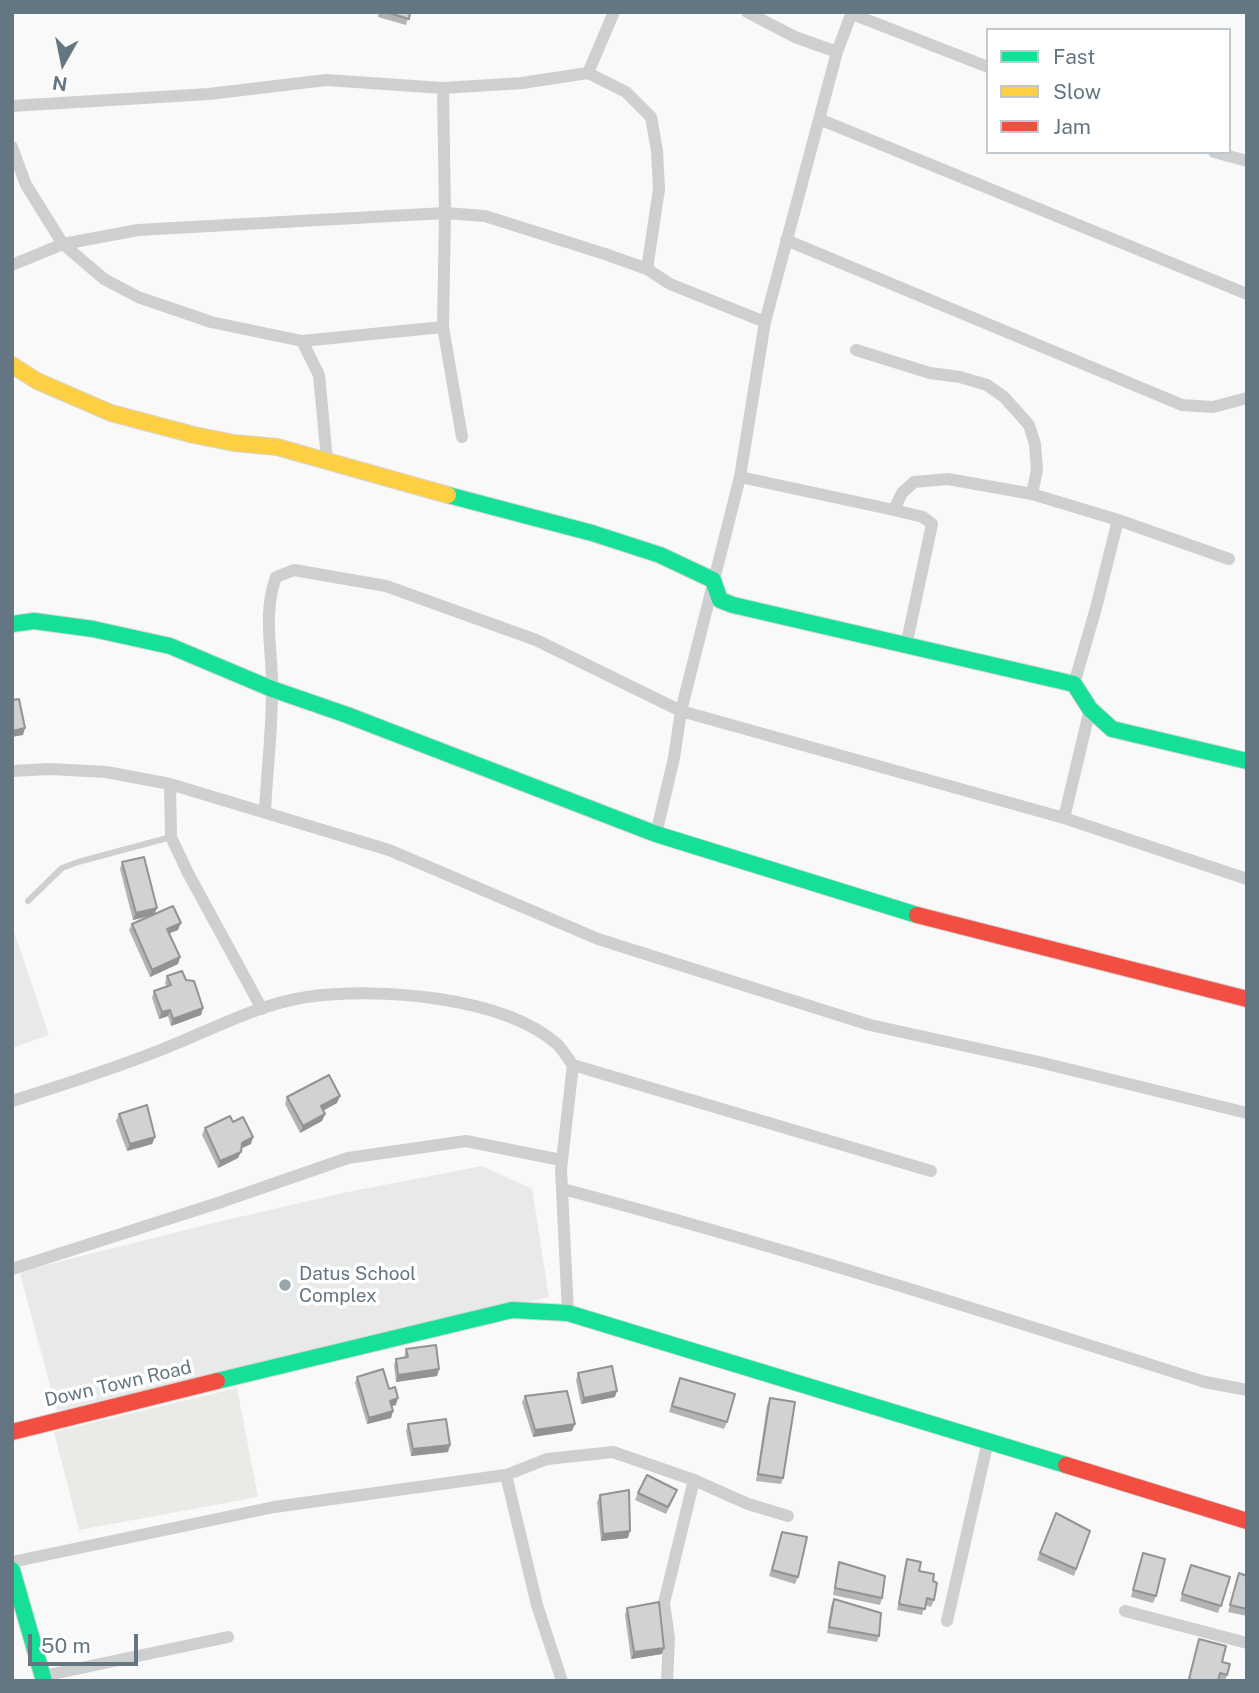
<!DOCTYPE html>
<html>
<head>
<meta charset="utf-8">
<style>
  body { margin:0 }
  #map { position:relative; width:1259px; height:1693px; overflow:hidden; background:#f9f9f9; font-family:"Public Sans",sans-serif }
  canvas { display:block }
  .frame { position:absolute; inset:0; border:14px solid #657683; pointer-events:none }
  .legend { position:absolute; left:986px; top:28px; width:245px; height:126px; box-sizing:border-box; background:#fff; border:2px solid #c1c8cd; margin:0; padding:9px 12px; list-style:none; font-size:21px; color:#657683 }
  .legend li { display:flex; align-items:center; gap:14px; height:35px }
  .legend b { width:35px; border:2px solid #c1c8cd }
  .north { position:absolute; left:28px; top:28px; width:70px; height:70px; -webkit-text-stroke:5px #fff; paint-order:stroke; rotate:189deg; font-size:19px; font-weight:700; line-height:28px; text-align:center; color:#657683 }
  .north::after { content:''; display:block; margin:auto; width:24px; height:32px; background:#657683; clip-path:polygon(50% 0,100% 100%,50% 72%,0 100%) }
  .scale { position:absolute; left:28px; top:1634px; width:110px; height:32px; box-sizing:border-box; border:4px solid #657683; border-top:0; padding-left:9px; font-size:21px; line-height:24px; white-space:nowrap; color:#657683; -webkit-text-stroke:5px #fff; paint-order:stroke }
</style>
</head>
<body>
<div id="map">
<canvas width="1259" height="1693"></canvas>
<div class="frame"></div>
<ul class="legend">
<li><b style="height:9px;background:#16e098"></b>Fast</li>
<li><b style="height:9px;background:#ffcf43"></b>Slow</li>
<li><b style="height:9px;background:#f24e42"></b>Jam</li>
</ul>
<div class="north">N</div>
<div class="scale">50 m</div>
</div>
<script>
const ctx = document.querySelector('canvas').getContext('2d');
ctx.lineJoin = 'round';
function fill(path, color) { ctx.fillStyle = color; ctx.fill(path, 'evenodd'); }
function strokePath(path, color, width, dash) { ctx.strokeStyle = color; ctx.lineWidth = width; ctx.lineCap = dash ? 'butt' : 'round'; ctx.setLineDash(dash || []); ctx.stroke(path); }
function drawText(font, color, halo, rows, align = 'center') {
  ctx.font = font + ' "Public Sans",sans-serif'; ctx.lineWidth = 7; ctx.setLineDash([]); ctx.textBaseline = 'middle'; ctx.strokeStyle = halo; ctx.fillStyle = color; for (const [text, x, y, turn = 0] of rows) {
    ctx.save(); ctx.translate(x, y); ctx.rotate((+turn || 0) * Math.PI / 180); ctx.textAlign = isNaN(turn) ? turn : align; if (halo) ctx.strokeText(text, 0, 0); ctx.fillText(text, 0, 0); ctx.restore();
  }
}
const built = new Path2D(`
  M12,926l37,109 -37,13z
  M482,1166l50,23 17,108 -492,114 -37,-137 10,-5 175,-44 138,-32z`);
const green = new Path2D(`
  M237,1388l21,109 -179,33 -25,-98z`);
const lane = new Path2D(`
  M28,901l34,-33 16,-6 93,-25`);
const street = new Path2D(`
  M747,12l48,25 42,15
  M852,14l136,53
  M588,73l38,19 25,25 6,34 2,38 -12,80
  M443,88l2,125 -2,114 19,110
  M12,106l197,-12 117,-14 117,8 79,-5 66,-10 26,-61
  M819,119l428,175
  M12,147l14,38 37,59 41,35 34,18 73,25 91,19 141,-14
  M1214,152l33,9
  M786,240l396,165 31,2 34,-9
  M12,265l51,-21 75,-14 307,-17 40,3 120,38 42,15 23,15 95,38
  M302,341l17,34 8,85
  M856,350l74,23 30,4 27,8 17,12 25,28 6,19 2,26 -5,24
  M740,477l154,33 29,7 9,7 -26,122
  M894,510l8,-17 12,-11 34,-3 84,15 86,26 111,39
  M1074,684l22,-76 22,-88
  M12,771l38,-2 56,3 64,12 219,66 209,89 272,86 169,37 208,51
  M170,784l1,53 17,36 74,136
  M265,811c2,-40 7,-80 7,-120 1,-39 -10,-76 4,-114l18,-7 92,16 150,54 145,71 383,107 183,61
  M1064,818l26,-109
  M656,834l18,-76 7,-47 59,-234 25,-155 72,-270 15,-40
  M12,1101c51,-16 101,-32 151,-52 46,-18 95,-45 144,-52 70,-10 195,-1 250,47 6,6 11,15 16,21
  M563,1189c216,57 429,125 642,193l42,8
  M12,1269l206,-66 130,-45 118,-17 95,19
  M568,1313l-7,-144 12,-104 358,106
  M506,1475l31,130 25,76
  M12,1562l262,-55 232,-32 41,-16 66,-7 81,28 54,24 40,12
  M1125,1611l122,32
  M947,1621l41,-180
  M43,1676l185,-39
  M667,1681l2,-43 -5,-35 30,-123`);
const fast = new Path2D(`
  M448,495l144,38 68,22 53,25 7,20 13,5 341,79 16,25 22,20 135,32
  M12,624l22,-3 59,8 77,17 102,43 75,26 309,119 261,81
  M217,1381l295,-71 56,3 498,152
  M12,1570l32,111`);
const slow = new Path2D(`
  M12,365l25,16 74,32 83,22 40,8 43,4 171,48`);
const jam = new Path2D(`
  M917,915l330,84
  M12,1432l205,-51
  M1066,1465l181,56`);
const wall = new Path2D(`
  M379,12h31l-4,13 -28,-8z
  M122,862l33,51 23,17 -9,3 11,24 -2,7 -28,13 -21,-47 3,-6 17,-8 -16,4 -13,-51z
  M167,976l19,4 17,28 -2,7 -30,11 -3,-10 -9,3 -7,-21 2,-7 13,-4 -2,-4z
  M340,1096l-3,7 -14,8 2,3 -3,7 -22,12 -15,-29 2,-7z
  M119,1114l36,23 -3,7 -25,7 -11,-30z
  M205,1128l46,16 -10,5 -3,9 -20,10 -16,-33z
  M406,1349l33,20 -2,7 -41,6 -2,-17 2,-6 8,-1z
  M578,1373l37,24 -34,7 -5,-24z
  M357,1377l32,12 7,16 -4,1 1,5 -2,7 -24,6 -12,-41z
  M677,1385l50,37 -3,7 -55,-17z
  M525,1396l47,35 -39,6 -11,-35z
  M770,1398l13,80 -2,6 -25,-3 11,-76z
  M408,1424l42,21 -2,7 -37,4 -5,-25z
  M638,1493l37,3 -9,18 -31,-14z
  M600,1495l28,43 -27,3 -4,-39z
  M1056,1513l34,18 -16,45 -37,-16z
  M782,1532l16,45 -3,7 -26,-8z
  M1143,1553l13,43 -3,7 -22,-6z
  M907,1559l12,12 14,10 1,19 -3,7 -6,-2 -3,10 -25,-5 8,-44z
  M839,1562l43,36 -2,7 -47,-10 4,-26z
  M1191,1565l39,12 -12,36 -38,-12z
  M1247,1576v40l-19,-4 9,-32z
  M834,1599l45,37 -2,6 -50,-9 4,-27z
  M627,1608l35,46 -31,5 -6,-44z
  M1199,1639l23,23 5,13 -2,6 -7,-1v1h-30z`);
const shadedWall = new Path2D(`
  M25,728l-2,7 -11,2v-6z
  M157,908l-3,7 -21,5 3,-7z
  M181,923l-3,7 -13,5 2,-6z
  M180,957l-2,7 -28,13 2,-7z
  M203,1008l-2,7 -30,11 2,-7z
  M170,1010l-2,6 -9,3 3,-7z
  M340,1096l-3,7 -19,10 3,-7z
  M325,1114l-3,7 -22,12 3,-7z
  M155,1137l-3,7 -25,7 3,-7z
  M253,1137l-2,7 -12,5 3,-6z
  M241,1152l-3,6 -20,10 2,-7z
  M439,1369l-2,7 -41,6 2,-7z
  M617,1391l-2,6 -34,7 3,-6z
  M398,1398l-2,7 -8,2 2,-6z
  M393,1411l-2,7 -24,6 2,-6z
  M575,1424l-3,7 -39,6 2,-7z
  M450,1445l-2,7 -37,4 2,-7z
  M630,1531l-2,7 -27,3 2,-7z
  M664,1648l-2,6 -31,5 3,-7z`);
const building = new Path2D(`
  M386,12h24l-1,7z
  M19,699l6,29 -13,3v-31z
  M144,857l13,51 -21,5 -14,-51z
  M173,906l8,17 -14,6 13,28 -28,13 -20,-46z
  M182,971l4,9 8,1 9,27 -30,11 -3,-9 -8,2 -8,-21 17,-6 -4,-9z
  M329,1075l11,21 -19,10 4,8 -22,12 -16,-29z
  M147,1105l8,32 -25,7 -11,-30z
  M230,1116l3,6 10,-5 10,20 -11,6 -1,9 -21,9 -15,-33z
  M436,1345l3,24 -41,6 -2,-16 12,-2 -2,-8z
  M612,1366l5,25 -33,7 -6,-25z
  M383,1369l6,20 6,-2 3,11 -8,3 3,10 -24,7 -12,-41z
  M680,1378l55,16 -8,28 -55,-16z
  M567,1391l8,33 -40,6 -10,-34z
  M770,1398l25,4 -12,76 -25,-4z
  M446,1419l4,26 -37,4 -5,-25z
  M647,1475l30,15 -9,17 -30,-14z
  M629,1490l1,41 -27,3 -3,-39z
  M1056,1513l34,18 -14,38 -36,-16z
  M782,1532l25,5 -9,40 -26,-7z
  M1143,1553l22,6 -9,37 -23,-6z
  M907,1559l14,3 -2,9 15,3 -1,7 4,2 -3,17 -7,-2 -2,11 -26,-5z
  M839,1562l46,14 -3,22 -47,-10z
  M1191,1565l39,12 -9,29 -39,-12z
  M1239,1573l8,3v33l-17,-4z
  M834,1599l47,14 -2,23 -50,-9z
  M659,1602l5,46 -30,4 -7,-44z
  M1199,1639l27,7 -4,16 8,2 -3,11 -7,-2 -2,8h-22l-7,-2z`);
const markers = [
  [285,1285,7,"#99a4ac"]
];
const poiNames = [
  ["Datus School",299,1274],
  ["Complex",299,1296]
];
const streetNames = [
  ["Down Town Road",118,1384,-13]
];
fill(built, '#e8e9e9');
fill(green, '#e8ebe6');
strokePath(fast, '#d5d6d7', 18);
strokePath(slow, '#d5d6d7', 18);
strokePath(jam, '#d5d6d7', 18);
strokePath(lane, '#cecfd0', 6);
strokePath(street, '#cecfd0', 12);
strokePath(fast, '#16e098', 16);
strokePath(slow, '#ffcf43', 16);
strokePath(jam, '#f24e42', 16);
fill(wall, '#b3b5b5');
fill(shadedWall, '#929394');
fill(building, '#d0d2d3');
strokePath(building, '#929394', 2);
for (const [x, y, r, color] of markers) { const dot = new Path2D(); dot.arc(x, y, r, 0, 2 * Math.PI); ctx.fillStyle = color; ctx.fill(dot); strokePath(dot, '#fff', 2.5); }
drawText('19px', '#657683', '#fff', poiNames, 'left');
drawText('19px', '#657683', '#fff', streetNames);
</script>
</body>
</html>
